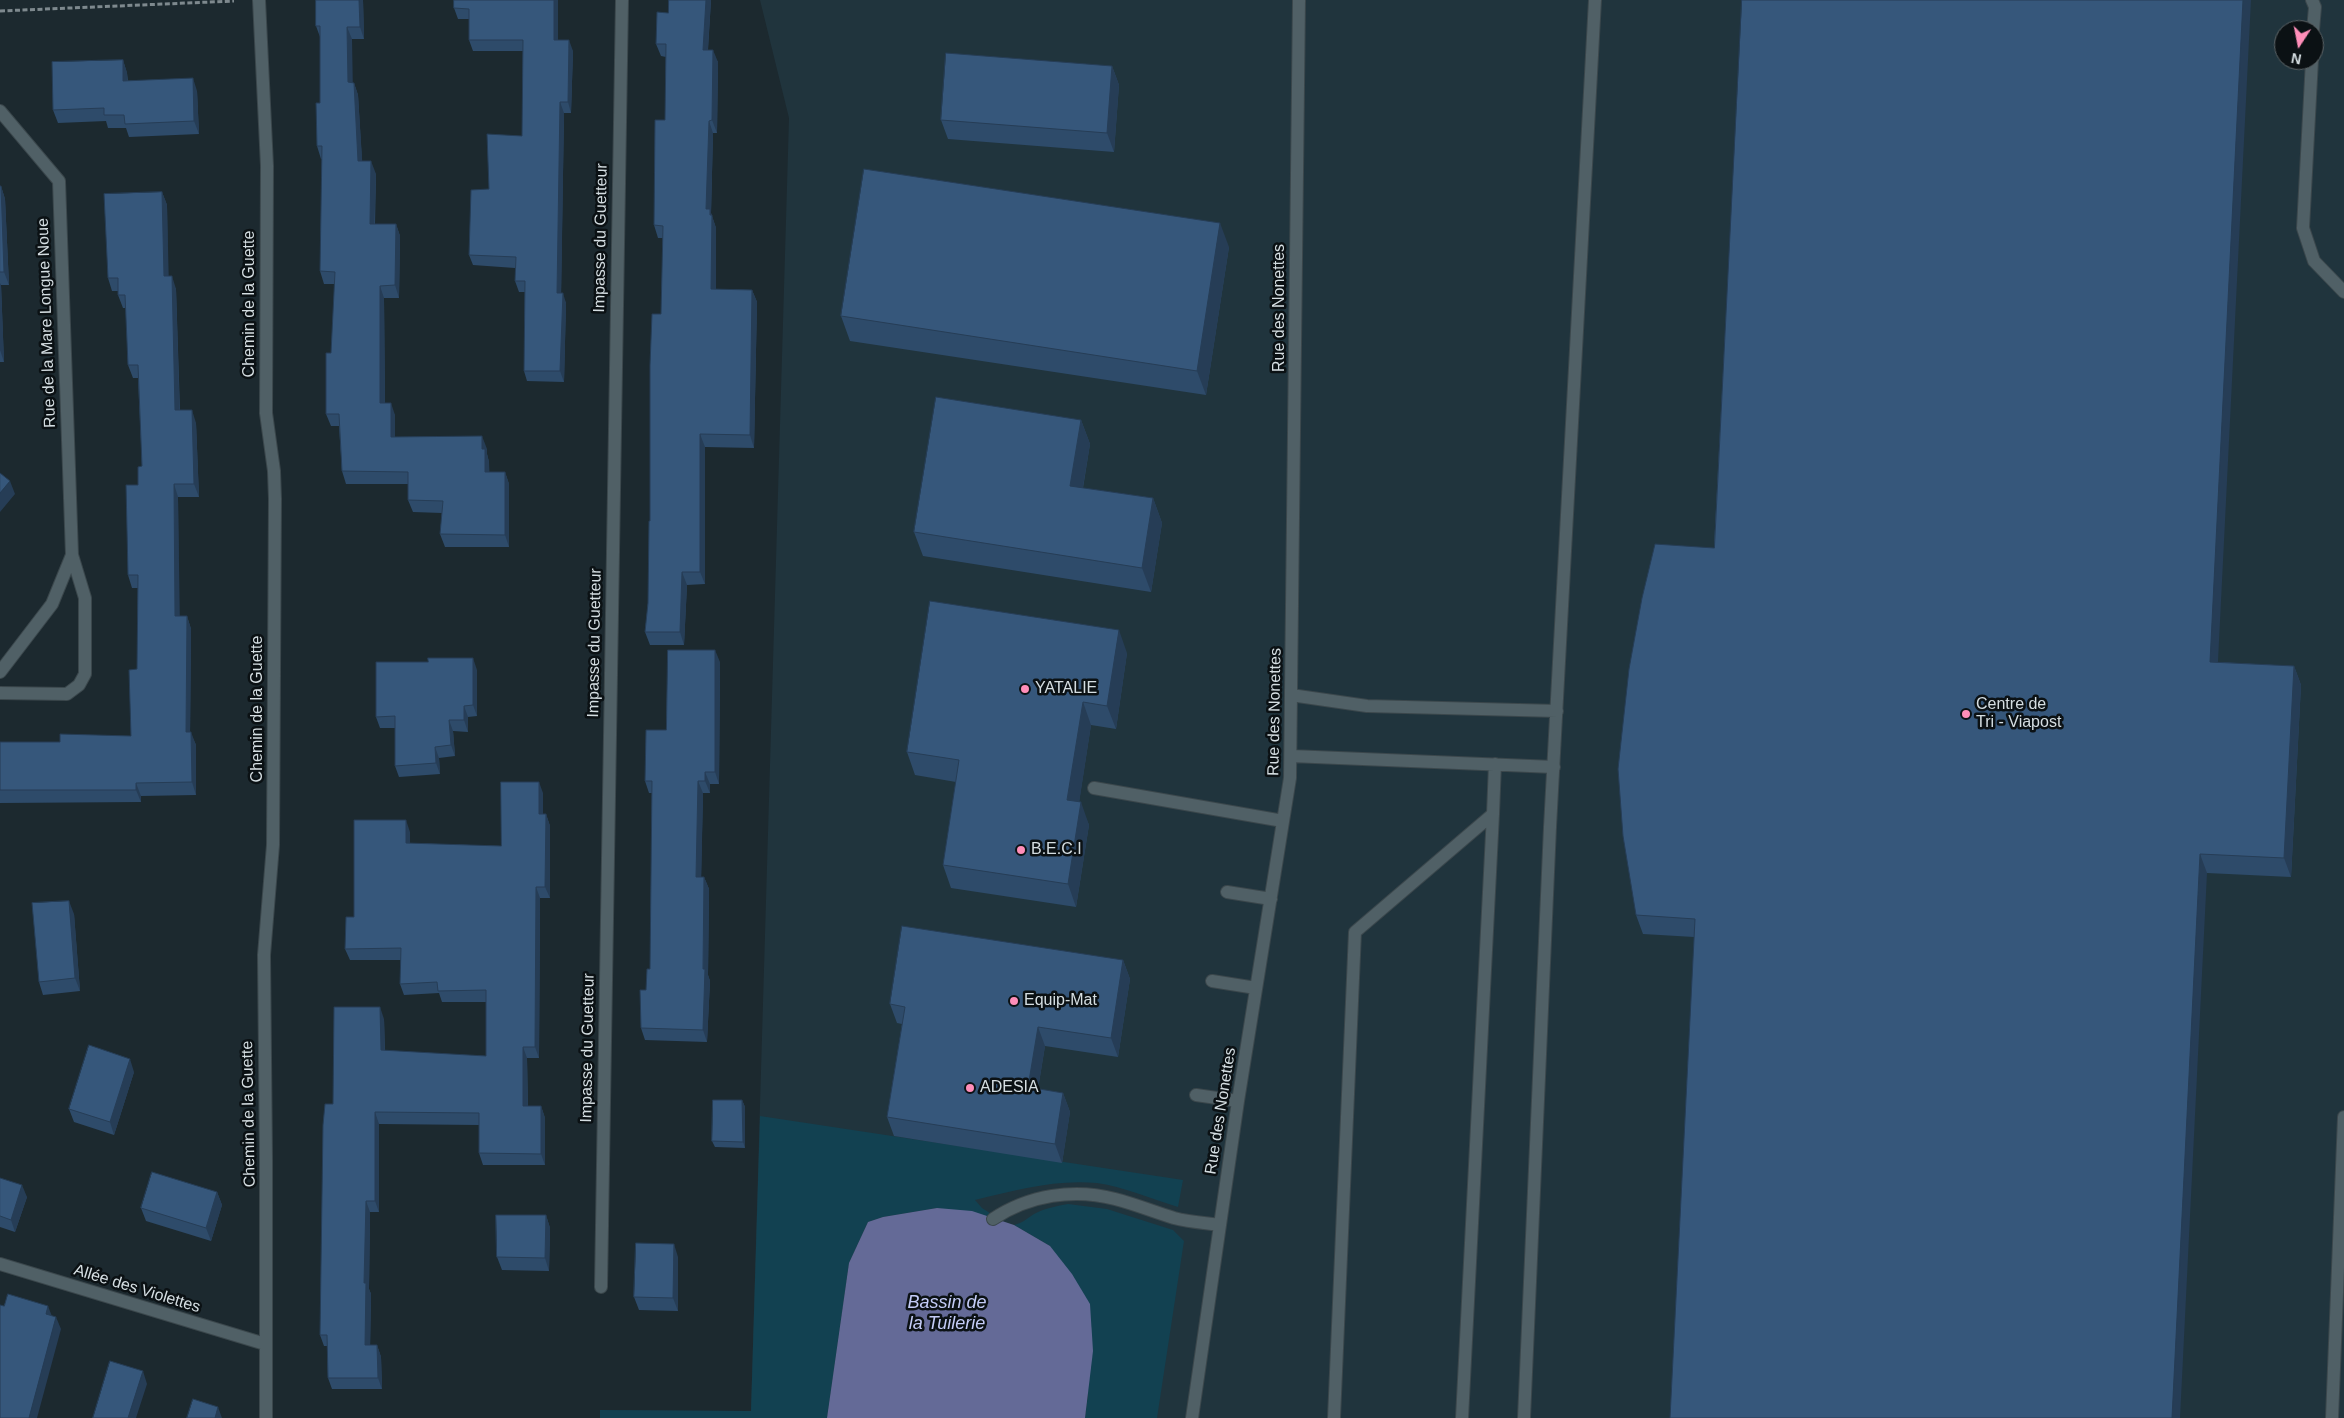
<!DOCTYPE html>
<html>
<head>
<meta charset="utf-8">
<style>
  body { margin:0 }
  #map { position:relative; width:2344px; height:1418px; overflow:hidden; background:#1c292f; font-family:Helvetica,sans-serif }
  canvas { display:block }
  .north { position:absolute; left:2274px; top:20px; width:50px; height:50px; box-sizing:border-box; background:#0b1114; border:1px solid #5c6366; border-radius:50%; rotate:191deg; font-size:14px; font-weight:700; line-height:20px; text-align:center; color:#d5dee2 }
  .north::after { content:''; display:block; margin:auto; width:18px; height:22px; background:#ff8eb9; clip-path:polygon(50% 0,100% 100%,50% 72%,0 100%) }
</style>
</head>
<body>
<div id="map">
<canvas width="2344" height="1418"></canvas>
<div class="north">N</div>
</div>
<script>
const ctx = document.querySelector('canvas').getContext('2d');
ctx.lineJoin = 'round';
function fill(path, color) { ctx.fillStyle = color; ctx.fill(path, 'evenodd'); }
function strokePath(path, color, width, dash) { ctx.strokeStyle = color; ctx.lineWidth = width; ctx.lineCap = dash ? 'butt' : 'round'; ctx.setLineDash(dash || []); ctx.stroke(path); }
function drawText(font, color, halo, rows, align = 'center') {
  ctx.font = font + ' Helvetica,sans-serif'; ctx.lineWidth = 5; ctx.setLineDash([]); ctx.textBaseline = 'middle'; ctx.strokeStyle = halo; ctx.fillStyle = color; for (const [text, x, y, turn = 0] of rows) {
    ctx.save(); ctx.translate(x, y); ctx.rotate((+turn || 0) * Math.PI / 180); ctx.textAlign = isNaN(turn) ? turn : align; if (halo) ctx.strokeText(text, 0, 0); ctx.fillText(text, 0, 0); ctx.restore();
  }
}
const built = new Path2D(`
  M760,0h1584v1418h-1744v-8l151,1 38,-1293zM2284,30h30v30h-30z`);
const green = new Path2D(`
  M760,1116l423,64 -5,27c-26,-8 -54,-20 -81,-24 -41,-4 -82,7 -122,17l7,8 14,9 -3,2 -56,-11 -54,9 -15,5 -19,41 -22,155h-227v-8l151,1z
  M1068,1204l39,5 66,21 11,11 -27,177h-72l3,-23 -38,-149 -36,-21c9,-2 13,-7 22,-12 10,-5 21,-7 32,-9z`);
const water = new Path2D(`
  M937,1208l35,3 42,14 36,21 22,28 18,30 3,47 -8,67h-258l22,-155 19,-41 15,-5z`);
const path = new Path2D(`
  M0,11l234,-10`);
const minor = new Path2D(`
  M259,0l8,166 -1,247 8,58 1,28 -2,346 -9,110 2,205v258
  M2312,0l3,7 -2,23
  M2312,60l-9,168 11,33 30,31
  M0,111l59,70 13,374 -20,49 -52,68
  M0,693l67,1 12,-9 6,-11v-76l-13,-43
  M1291,695l76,11 190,5
  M1291,756l263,11
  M1094,788l189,33
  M1227,892l44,7
  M1212,981l44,7
  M1196,1095l42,6
  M993,1219c36,-24 81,-31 122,-20 20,5 39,13 59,19 15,4 31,5 46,7
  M0,1264l265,80
  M601,1287l21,-1287
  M1192,1418l46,-317 52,-323 9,-778
  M1334,1418l21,-486 138,-118 2,-50
  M1462,1418l31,-604
  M1524,1418l26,-591 45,-827
  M2332,1418l12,-301`);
const wall = new Path2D(`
  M363,0l1,39h-12v44h2l4,12 4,66 14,13 -1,50h21l4,12 -1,62h-15l1,105 10,12v22l92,12v5l2,8v10h16l4,12v63h-64l-5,-13 2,-21 -29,-1 -5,-12v-16h-62l-4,-13 -3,-45h-8l-5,-12 5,-61 4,-69h-11l-4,-13 2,-112h-1l-4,-13 3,-43v-66l-4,-11z
  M454,0h104v40l15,11 -2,62h-7l-3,180 5,10 -2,79 -37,-1 -3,-10 1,-79h-6l-4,-11v-13l-42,-3 -4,-10 20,-66 33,-53 1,-85h-50l-4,-11v-21h-11l-4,-11z
  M711,0l-3,50 10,12 -1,71h-4l-2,80 5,15v61l36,1 5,12 -3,146 -49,-1v137l-18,1 -3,60h-34l-5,-13 3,-29 2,-82 11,-207 2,-76h-5l-4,-13 11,-105 1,-63 -5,-1 -5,-12 12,-31z
  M123,60l4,13 1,8 69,10 2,43 -70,3 -3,-9h-18l-2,-7 -48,2 -5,-13z
  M1112,66l7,19 -5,67 -166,-13 -7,-19z
  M0,186h1l4,13 4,86h-8l3,77h-4z
  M162,192l5,13 1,71 8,13 4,121 16,13 3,74h-21l1,119h8l4,13 -1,103 6,13v50l-55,1v6l-141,1v-61h60l71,-6 6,-67 1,-81h-6l-4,-13 10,-90 4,-19 -4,-88h-5l-5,-13 -2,-57h-3l-5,-13v-4h-6l-4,-13z
  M1229,247l-23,148 -356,-54 -9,-25z
  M1081,420l9,24 -7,44 70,10 9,25 -11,69 -228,-36 -9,-24z
  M1127,653l-11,76 -25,-4 -12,77 10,23 -13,82 -125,-19 -8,-23 13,-83 -41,-7 -8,-23z
  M720,662l-1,122h-9v9h-7l-2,84h3l5,12 -1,86 2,6 -3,61 -62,-2 -4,-12 9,-59 2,-176h-3l-4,-12 21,-51z
  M2218,662l76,4 7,19 -10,192 -84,-4 -513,64 -51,-3 -7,-19z
  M477,670v46l-9,1v15l-15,-1 2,25 -16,2 1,16 -41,3 -4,-11v-38h-15l-4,-11z
  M543,793v21h3l4,12v72h-10l-1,160h-12l1,48h13l4,12v47h-62l-4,-12v-28l-100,-1v88h-9l-1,77 2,5 -1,51h7l4,12 1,32h-50l-4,-11 -1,-32h-3l-4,-11 13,-231 51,-85 1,32 101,5v-54h-44l-3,-9 -35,2 -4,-11 1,-24h-51l-5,-11 9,-32 56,-85v11l91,3z
  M74,914l6,77 -37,4 -4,-13z
  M1123,960l7,19 -12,78 -73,-11 -7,43 25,4 7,19 -8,51 -168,-27 -7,-19 15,-93 -5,-1 -7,-19z
  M134,1072l-20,63 -40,-13 -5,-13z
  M742,1100l3,7v41l-30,-1 -3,-6z
  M0,1178l27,19 -12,35 -15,-5z
  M217,1192l5,13 -11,36 -65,-20 -5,-13z
  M546,1215l4,13 -1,43 -47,-1 -5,-13z
  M678,1257v54l-39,-1 -5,-13z`);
const shadedWall = new Path2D(`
  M359,0h4l1,39 -4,-12z
  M554,0h4v51l-4,-11z
  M706,0h5l-4,62 -4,-12z
  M2243,0h8l-34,681 -7,-19z
  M347,27l5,12 1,56 -5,-13z
  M569,40l4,11 -2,62 -3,-11z
  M713,50l5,12 -1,71 -5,-13z
  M123,60l4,13 1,21 -5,-13z
  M1112,66l7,19 -5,67 -7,-19z
  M193,78l4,13 2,43 -5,-13z
  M354,83l4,12 5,79 -5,-13z
  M560,102l4,11 -3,190 -4,-10z
  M709,121l4,12 -2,80 5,15v74l-5,-13 -5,-80z
  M371,161l5,13 -2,62 -4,-12z
  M1,186l4,13 4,86 -5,-13z
  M162,192l5,13 2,84 -5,-13z
  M1220,223l9,24 -23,148 -9,-24z
  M396,224l4,12 -1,62 -4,-13z
  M172,276l4,13 4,134 -5,-13z
  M0,283l1,2 3,77 -4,-12z
  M380,286l4,12 1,117 -5,-12z
  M752,290l5,12 -3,146 -4,-13z
  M563,293l3,10 -2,79 -4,-11z
  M391,403l4,12v34l-4,-12z
  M192,410l4,13 3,74 -5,-13z
  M1081,420l9,24 -11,66 -9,-24z
  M700,434l5,13v137l-5,-12z
  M482,436l5,13v5l2,8 1,22 -5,-12 -3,-23z
  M505,472l4,12v63l-4,-12z
  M10,481l5,13 -15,18v-19z
  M174,484l4,13 2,132 -5,-13z
  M1153,498l9,25 -11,69 -9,-24z
  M682,572l5,13 -3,60 -4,-13z
  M187,616l4,13 -1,116 -4,-13z
  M1119,630l8,23 -11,76 -9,-23z
  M715,650l5,12 -1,122 -4,-12z
  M473,658l4,12v46l-4,-11z
  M2294,666l7,19 -10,192 -7,-19z
  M1083,702l8,23 -15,98 -9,-23z
  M464,706l4,11v15l-4,-12z
  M449,720l4,11 2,25 -4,-11z
  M191,732l5,13v50l-4,-13z
  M435,747l4,11 1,16 -4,-11z
  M705,772l5,12v9l-5,-12z
  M698,781l5,12 -2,96 -5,-12z
  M539,782l4,11v33l-4,-12z
  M136,783l5,13v6l-5,-12z
  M1081,802l8,23 -13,82 -8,-23z
  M546,814l4,12v72l-5,-11z
  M406,820l4,12v22l-4,-11z
  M2200,854l7,19 -27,545h-8z
  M704,877l5,12 -1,86 2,6 -3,61 -4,-12z
  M536,887l4,11 -1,160 -4,-11z
  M69,901l5,13 6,77 -5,-13z
  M1123,960l7,19 -12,78 -7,-19z
  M380,1007l4,12 1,43 -4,-12z
  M1038,1027l7,19 -10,60 -7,-19z
  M523,1047l4,11 1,59 -5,-11z
  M130,1059l4,13 -20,63 -4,-13z
  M1063,1093l7,19 -8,51 -7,-19z
  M742,1100l3,7v41l-2,-6z
  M541,1106l4,12v47l-4,-11z
  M375,1112l4,12v88l-4,-11z
  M22,1185l5,12 -12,35 -4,-12z
  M217,1192l5,13 -11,36 -5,-13z
  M366,1201l4,11 -1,77 2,5 -1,63 -5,-12 -1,-62z
  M546,1215l4,13 -1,43 -4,-13z
  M674,1244l4,13v54l-5,-13z
  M48,1306l5,13 -7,-5z
  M56,1317l5,12 -24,89h-8z
  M377,1345l4,12 1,32 -4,-11z
  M143,1371l4,13 -11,34h-8z
  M218,1407l4,11h-7z`);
const building = new Path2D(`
  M316,0h43l1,27h-13l1,55 6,1 4,78h13l-1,63h26l-1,61 -15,1v117h11v34l91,-1v13h3v23h20v63l-65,-1 3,-33 -35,-1v-28l-66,-1 -3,-57h-13v-61h5l4,-81 -15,-1 2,-125h-5l-1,-43h4v-77h-4z
  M454,0h100v40h15l-1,62h-8l-3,191h6l-3,78h-36l1,-90h-10l1,-24 -47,-2 2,-65 18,-1 -2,-55 35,2 1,-96h-54v-31l-15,-1z
  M669,0h37l-3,50h10l-1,70 -3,1 -3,88h4v6h2l-1,74 41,1 -2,145 -50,-1v138h-18l-2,60h-35l3,-29 1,-82h1v-156l2,-51h9l2,-88 -9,-1 1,-105h10l1,-76h-10l1,-32 11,1z
  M1742,0h501l-33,662 84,4 -10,192 -84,-4 -28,564h-502l25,-499 -59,-4 -13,-79 -5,-67 11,-100 13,-71 13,-54 59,4z
  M946,53l166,13 -5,67 -166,-13z
  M123,60v21l70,-3 1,43 -69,3 -1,-9h-20v-7l-51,2 -1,-48z
  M864,169l356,54 -23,148 -356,-55z
  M0,186h1l3,86h-4z
  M162,192l2,84h8l3,134h17l2,74h-20l1,132h12l-1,116h5l1,50 -56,1v7h-136v-48h60v-8l71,2 -2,-66 8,-1 1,-94h-10l-2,-90h12v-18l4,-1 -4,-101h-10l-3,-70h-7v-17h-10l-4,-84z
  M936,397l145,23 -11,66 83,12 -11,70 -228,-36z
  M0,473l10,8 -10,12z
  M930,601l189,29 -12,76 -24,-4 -16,98 14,2 -13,82 -125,-19 16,-105 -52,-8z
  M668,650h47v122h-10v9h-7l-2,96h8l-1,92h2l-2,61 -62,-2 -1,-38h6l1,-21h3l2,-188h-7l1,-51h20z
  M428,658h45v47l-9,1v14h-15l2,25 -16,2 1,16 -41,3v-50l-19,1v-55h52z
  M501,782h38v32h7l-1,73h-9l-1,160h-12v59h18v48l-62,-1v-40l-104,-1v89h-9l-2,82h2l-1,62h12l1,33h-50l-1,-43h-7l3,-210 2,-21h8l1,-97h46l1,43 105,6v-66l-48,1 -1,-9 -37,2 1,-36 -56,1 1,-32h8v-97h52v23l95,3z
  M69,901l6,77 -36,4 -7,-79z
  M902,926l221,34 -12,78 -73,-11 -10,60 35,6 -8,51 -168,-27 18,-110 -15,-3z
  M89,1045l41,14 -20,63 -41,-13z
  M713,1100h29l1,42 -31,-1z
  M152,1172l65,20 -11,36 -65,-20z
  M0,1178l22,7 -11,35 -11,-4z
  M496,1215h50l-1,43 -48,-1z
  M636,1243l38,1 -1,54 -39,-1z
  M8,1294l40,12 -2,8 10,3 -27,101h-29v-113l4,1z
  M110,1361l33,10 -15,47h-35z
  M193,1399l25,8 -3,11h-28z`);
const markers = [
  [1025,689,5,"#ff8eb9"],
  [1966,714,5,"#ff8eb9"],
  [1021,850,5,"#ff8eb9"],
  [1014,1001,5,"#ff8eb9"],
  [970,1088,5,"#ff8eb9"]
];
const streetNames = [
  ["Impasse du Guetteur",601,238,-89],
  ["Chemin de la Guette",250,304,-90],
  ["Rue des Nonettes",1280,308,-90],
  ["Rue de la Mare Longue Noue",47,323,-92],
  ["Impasse du Guetteur",595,643,-89],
  ["Chemin de la Guette",258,709,-90],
  ["Rue des Nonettes",1275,712,-89],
  ["Impasse du Guetteur",588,1048,-89],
  ["Rue des Nonettes",1221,1111,-81],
  ["Chemin de la Guette",249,1114,-91],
  ["Allée des Violettes",137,1289,17]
];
const poiNames = [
  ["YATALIE",1035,689],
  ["Centre de",1976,705],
  ["Tri - Viapost",1976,723],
  ["B.E.C.I",1031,850],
  ["Equip-Mat",1024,1001],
  ["ADESIA",980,1088]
];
const waterNames = [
  ["Bassin de",947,1303],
  ["la Tuilerie",947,1324]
];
fill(built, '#20343d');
fill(green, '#124151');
fill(water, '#646a97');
strokePath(minor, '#3b474c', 14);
strokePath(path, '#7e898e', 3, [5, 2.5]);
strokePath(minor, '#506066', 12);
fill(wall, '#2e4b6a');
fill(shadedWall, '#263d56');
fill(building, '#36577b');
strokePath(building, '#263d56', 1);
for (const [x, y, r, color] of markers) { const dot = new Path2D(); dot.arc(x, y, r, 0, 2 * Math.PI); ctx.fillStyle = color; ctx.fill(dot); strokePath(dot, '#0b1114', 2); }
drawText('16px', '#d5dee2', '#0b1114', streetNames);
drawText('16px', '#d5dee2', '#0b1114', poiNames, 'left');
drawText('italic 18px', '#c4ccf7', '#0b1114', waterNames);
</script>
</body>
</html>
